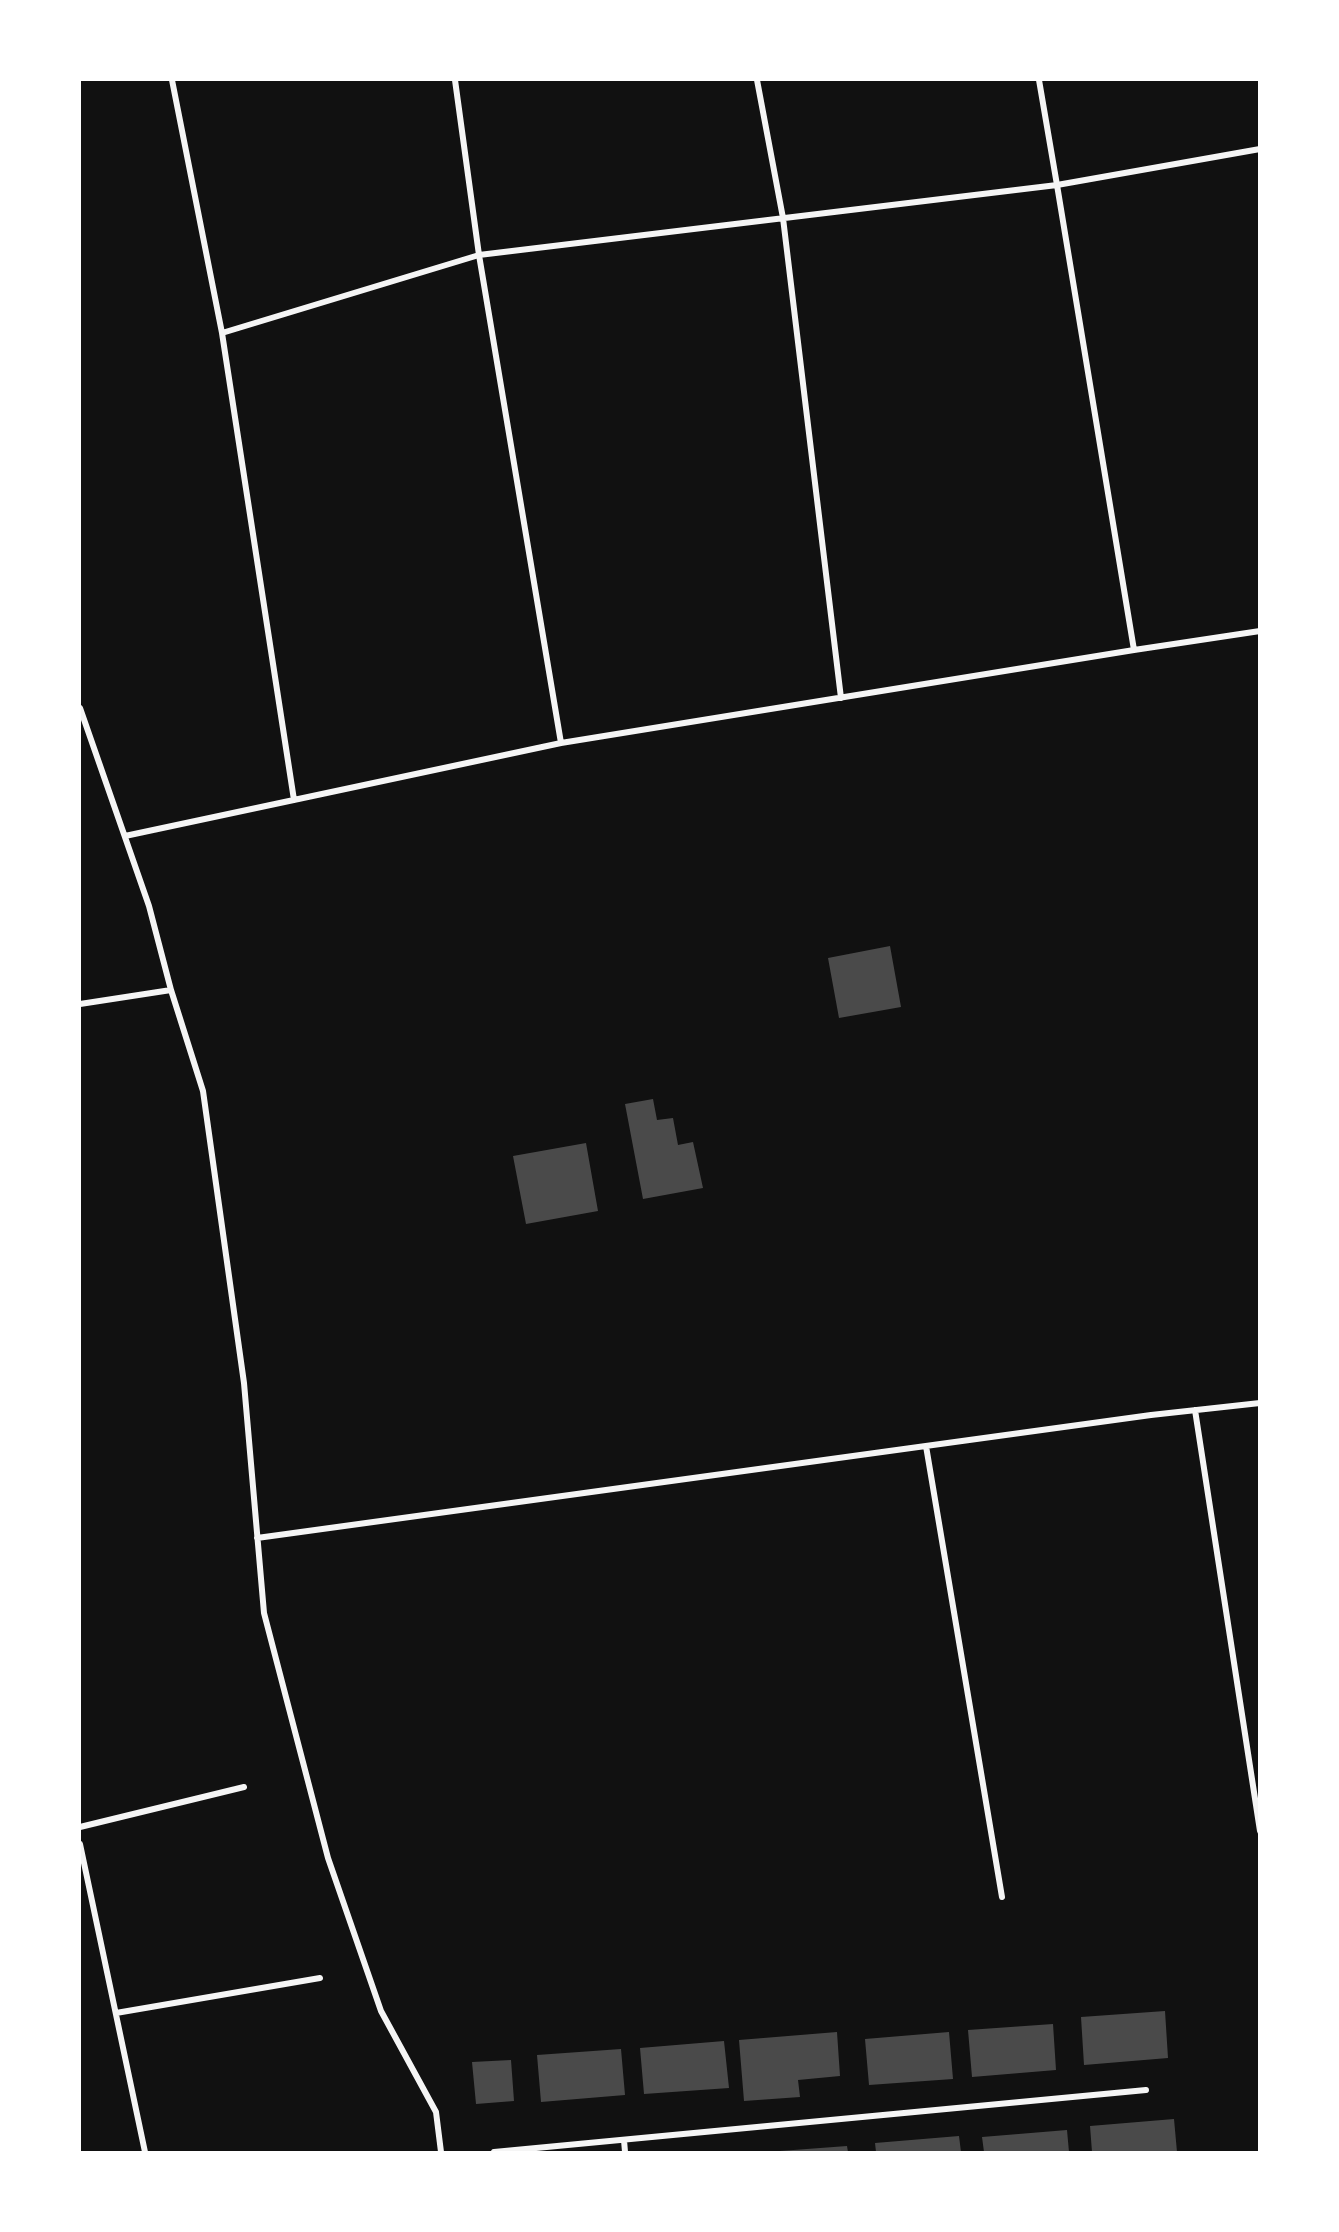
<!DOCTYPE html>
<html>
<head>
<meta charset="utf-8">
<style>
  body { margin:0 }
  #map { position:relative; width:1339px; height:2232px; overflow:hidden; background:#111; font-family:"Sofia Sans Condensed",sans-serif }
  canvas { display:block }
  .frame { position:absolute; inset:0; border:81px solid #fff; pointer-events:none }
</style>
</head>
<body>
<div id="map">
<canvas width="1339" height="2232"></canvas>
<div class="frame"></div>
</div>
<script>
const ctx = document.querySelector('canvas').getContext('2d');
ctx.lineJoin = 'round';
function fill(path, color) { ctx.fillStyle = color; ctx.fill(path, 'evenodd'); }
function strokePath(path, color, width, dash) { ctx.strokeStyle = color; ctx.lineWidth = width; ctx.lineCap = dash ? 'butt' : 'round'; ctx.setLineDash(dash || []); ctx.stroke(path); }
const building = new Path2D(`
  M890,946l11,61 -62,11 -11,-60z
  M653,1099l4,21 16,-2 5,27 15,-3 10,46 -60,11 -18,-95z
  M586,1143l12,68 -72,13 -13,-68z
  M1165,2011l3,47 -84,7 -3,-48z
  M1053,2024l3,46 -84,7 -4,-47z
  M837,2032l3,44 -42,4 2,17 -56,4 -5,-61z
  M949,2032l4,47 -84,6 -4,-46z
  M724,2041l5,47 -85,6 -4,-46z
  M621,2049l4,46 -84,7 -4,-47z
  M511,2060l3,41 -38,3 -4,-42z
  M1174,2119l3,33h-85l-2,-26z
  M1067,2130l2,22h-85l-2,-15z
  M959,2136l2,16h-85l-1,-9z
  M847,2146l1,6h-68v-1z`);
const minor = new Path2D(`
  M172,80l50,253
  M757,80l26,138 58,480
  M1039,80l18,105 203,-36
  M1134,650l126,-19
  M80,708l69,198 22,84 32,101 41,292 20,230 64,245 53,153 55,101 5,40
  M294,800l-72,-467 257,-78 -24,-175
  M125,836l436,-93 -82,-488 578,-70 77,465 -573,93
  M80,1004l91,-14
  M1195,1410l65,421
  M926,1446l76,451
  M257,1538l894,-123 109,-12
  M80,1827l164,-40
  M80,1844l65,308
  M116,2013l204,-35
  M624,2140l1,12
  M494,2152l652,-62`);
fill(building, '#4a4a4a');
strokePath(minor, '#f5f5f5', 6);
</script>
</body>
</html>
